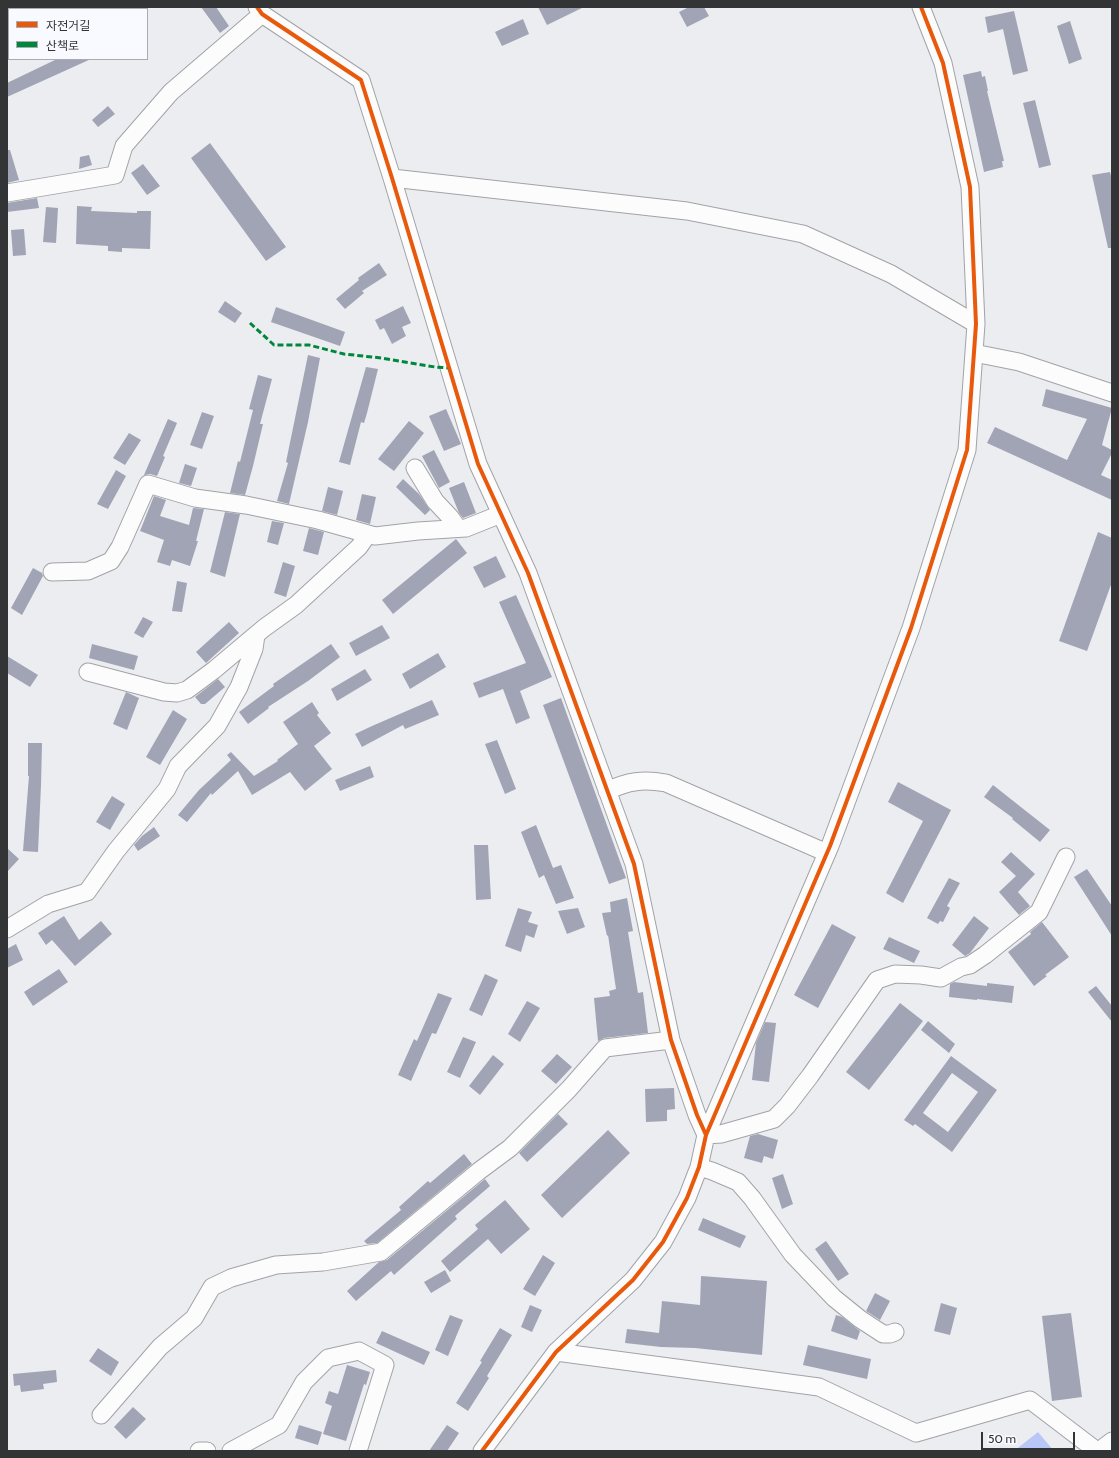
<!DOCTYPE html>
<html>
<head>
<meta charset="utf-8">
<style>
  body { margin:0 }
  #map { position:relative; width:1119px; height:1458px; overflow:hidden; background:#ecedf1; font-family:Cabin,"Noto Sans KR",sans-serif }
  canvas { display:block }
  .frame { position:absolute; inset:0; border:8px solid #333436; pointer-events:none }
  .legend { position:absolute; left:8px; top:8px; width:140px; height:52px; box-sizing:border-box; background:#f8faff; border:1px solid #a9abaf; margin:0; padding:5px 7px; list-style:none; font-size:12px; color:#333436 }
  .legend li { display:flex; align-items:center; gap:8px; height:20px }
  .legend b { width:20px; border:1px solid #a9abaf }
  .scale { position:absolute; left:981px; top:1432px; width:94px; height:18px; box-sizing:border-box; border:2px solid #333436; border-top:0; padding-left:5px; font-size:12px; line-height:14px; white-space:nowrap; color:#333436; -webkit-text-stroke:3px #f8faff; paint-order:stroke }
</style>
</head>
<body>
<div id="map">
<canvas width="1119" height="1458"></canvas>
<div class="frame"></div>
<ul class="legend">
<li><b style="height:5px;background:#e8590c"></b>자전거길</li>
<li><b style="height:5px;background:#00873e"></b>산책로</li>
</ul>
<div class="scale">50 m</div>
</div>
<script>
const ctx = document.querySelector('canvas').getContext('2d');
ctx.lineJoin = 'round';
function fill(path, color) { ctx.fillStyle = color; ctx.fill(path, 'evenodd'); }
function strokePath(path, color, width, dash) { ctx.strokeStyle = color; ctx.lineWidth = width; ctx.lineCap = dash ? 'butt' : 'round'; ctx.setLineDash(dash || []); ctx.stroke(path); }
const forest = new Path2D(`
  M1038,1432l16,19h-40z`);
const building = new Path2D(`
  M201,7h15l13,19 -9,7z
  M538,7h46l-37,18z
  M689,7h15l5,9 -22,11 -8,-15z
  M1014,11l14,60 -15,4 -10,-46 -15,4 -3,-16z
  M523,19l6,15 -27,12 -7,-14z
  M1070,21l12,38 -13,5 -12,-38z
  M57,59h34l-84,38v-14z
  M981,71l1,6 3,-1 3,15h-1l17,70h-2l1,6 -19,5 -21,-97z
  M1035,100l16,65 -12,3 -16,-65z
  M108,106l7,8 -17,13 -6,-7z
  M210,143l76,104 -20,14 -75,-103z
  M7,150h3l9,30 -12,3z
  M89,155l3,10 -13,4 1,-12z
  M143,164l17,22 -13,9 -16,-22z
  M1110,172l2,8v68h-4l-16,-73z
  M37,198l2,10 -32,4v-9z
  M77,206l15,1 -1,4 46,2v-2h14l-1,38 -28,-1v4l-14,-1v-5l-32,-2z
  M46,207l12,1 -2,35 -13,-1z
  M24,229l2,26 -13,1 -2,-26z
  M379,263l8,12 -25,16 2,2 -19,16 -9,-10 23,-19 -1,-2z
  M225,301l17,12 -7,10 -17,-11z
  M403,306l8,17 -9,4 4,9 -14,8 -8,-16 -4,2 -5,-10z
  M276,307l69,25 -5,14 -69,-24z
  M308,355l12,3 -12,64 -19,82 -12,-3 11,-38 -2,-1z
  M366,367l12,2 -11,44 -3,10 -3,-1 -11,43 -11,-3z
  M258,375l14,4 -12,45h3l-10,42 -8,29 -15,-2 8,-32 2,1 13,-52 -4,-1z
  M1046,389l66,19 -10,37 10,5v3l-11,22 11,5v20l-125,-57 8,-16 72,33 20,-41 -45,-13z
  M446,409l15,35 -17,7 -15,-35z
  M202,412l12,4 -12,33 -12,-4z
  M168,419l9,4 -14,33 2,1 -8,19 -7,-2 -6,1z
  M409,421l15,12 -30,38 -16,-12z
  M129,433l12,7 -16,25 -12,-7z
  M434,450l16,32 -11,6 -17,-32z
  M185,464l12,4 -6,18 -12,-3z
  M116,470l10,6 -18,33 -11,-5z
  M403,479l16,15 11,16 -5,5 -29,-28z
  M464,482l12,31 -13,5 -4,-5 -10,-25z
  M328,487l15,4 -6,24 -15,-4z
  M362,494l14,3 -6,27 -14,-4z
  M154,496l12,4 -6,16 29,9 4,-17 11,1 -8,32h2l-8,25 -18,-6 -2,6 -13,-4 7,-22 -24,-9z
  M225,512l15,2 -15,63 -15,-5z
  M272,521l12,2 -6,22 -11,-3z
  M309,528l15,4 -6,23 -15,-4z
  M1098,532l14,6v44l-25,69 -28,-10z
  M456,539l11,14 -74,61 -11,-14z
  M496,556l10,21 -22,11 -11,-21z
  M283,562l12,4 -9,31 -12,-4z
  M33,568l9,5 1,3 -21,39 -11,-7z
  M177,581l10,2 -5,29 -10,-1z
  M516,595l36,82 -32,14 10,27 -14,6 -13,-35 -24,9 -6,-15 53,-20 -27,-61z
  M143,617l10,5 -10,16 -9,-5z
  M229,622l10,11 -33,30 -10,-11z
  M382,625l8,13 -34,18 -7,-13z
  M92,644l46,12 -4,14 -45,-12z
  M331,644l9,13 -32,24 -40,26 1,1 -21,16 -9,-12 35,-26 -1,-2z
  M438,653l8,14 -36,22 -8,-15z
  M7,656l31,19 -8,12 -23,-14z
  M365,669l7,11 -35,21 -6,-12z
  M218,679l7,8 -20,17h-4l-6,-7z
  M126,692l13,6 -12,32 -14,-6z
  M561,698l65,180 -17,6 -66,-179z
  M432,700l7,15 -34,14 -2,-4 -41,22 -7,-13 17,-8z
  M312,702l7,11 -2,2 14,18 -17,13 18,23 -27,22 -15,-19 -38,23 -14,-24 -26,24 -1,-2 -24,29 -9,-7 21,-25 32,-30 -4,-5 4,-3 23,24 24,-15 -1,-1 21,-16 -15,-22z
  M173,710l14,9 -27,46 -14,-8z
  M497,740l19,49 -11,5 -20,-50z
  M28,743h14l-1,42 -3,67 -15,-1 6,-75h-1z
  M370,766l4,11 -34,14 -5,-11z
  M898,782l53,28 -48,93 -17,-10 37,-72 -35,-19z
  M993,785l57,45 -10,12 -28,-23 1,-1 -29,-21z
  M112,796l13,8 -15,26 -14,-8z
  M536,825l17,43 8,-3 13,33 -18,6 -12,-29 -5,3 -18,-46z
  M154,827l6,9 -22,15 -4,-6 8,-9z
  M474,845h14l3,54 -15,1z
  M7,848l12,11 -12,13z
  M1011,852l24,22 -17,18 12,14 -11,9 -20,-23 17,-16 -15,-14z
  M1087,869l25,37v30l-38,-59z
  M949,878l11,5 -13,23 3,2 -7,14 -3,-1 -2,3 -11,-6z
  M627,898l6,33 -5,1 10,61 5,-1 5,41 -44,5 -6,3 -4,-43 16,-2 -1,-5 7,-2 -8,-54 -1,1 -5,-23 9,-1 -1,-10z
  M518,908l14,4 -4,10 10,3 -4,13 -8,-3 -5,17 -16,-6z
  M578,908l7,19 -18,7 -9,-23z
  M64,916l15,24 22,-19 11,13 -37,32 -23,-26 -6,5 -8,-12z
  M974,916l15,12 -19,25 -5,3 -13,-11z
  M1042,922l27,35 -24,18 2,1 -13,10 -26,-34 23,-18 -1,-2z
  M832,924l24,13 -38,71 -24,-13z
  M889,937l31,14 -6,12 -31,-14z
  M16,944l7,16 -16,8v-19z
  M59,969l9,13 -35,24 -9,-14z
  M485,974l13,6 -16,36 -13,-6z
  M954,982l33,4v-3l27,3 -2,17 -35,-4v1l-28,-3 1,-13z
  M1096,986l16,20v16l-24,-30z
  M438,993l14,5 -16,36 -4,-1 -21,48 -13,-6 16,-36 3,2z
  M527,1001l13,7 -20,34 -12,-8z
  M900,1003l23,18 -54,69 -23,-18z
  M928,1021l27,23 -6,9 -28,-23z
  M765,1022l11,1 -7,59 -17,-2 4,-37z
  M463,1037l13,5 -16,36 -13,-6z
  M557,1054l15,13 -16,17 -15,-13z
  M493,1055l11,9 -24,31 -11,-9z
  M951,1056l46,34 -45,62 -37,-28 -2,2 -9,-6zM952,1073l26,19 -30,40 -25,-19z
  M674,1088l1,21 -8,1v11l-21,1 -1,-33z
  M558,1114l10,10 -41,38 -8,-9z
  M608,1130l22,23 -68,65 -21,-23z
  M758,1134l20,6 -5,19 -9,-3 -2,7 -18,-5 6,-22z
  M464,1154l8,10 -95,79 -10,1 -3,-3 37,-31 -2,-3 29,-26 2,2z
  M783,1174l10,30 -11,5 -10,-31z
  M485,1179l5,7 -35,30 2,3 -63,56 -3,-4 -35,30 -9,-10 32,-29 8,-2z
  M505,1200l25,29 -29,25 -13,-15 -38,33 -9,-11 37,-32 -3,-4z
  M703,1218l43,18 -6,12 -42,-18z
  M826,1241l23,33 -11,7 -23,-32z
  M543,1255l12,8 -20,33 -12,-7z
  M445,1270l6,11 -20,12 -7,-11z
  M701,1276l66,5 -5,74 -67,-7 -34,-1 -36,-4 2,-14 32,4 3,-32 38,4z
  M875,1293l15,8 -10,19 -14,-9z
  M941,1303l16,5 -7,27 -16,-4z
  M530,1305l12,5 -10,22 -11,-5z
  M1071,1313l11,84 -30,4 -10,-85z
  M450,1315l13,5 -15,36 -13,-6z
  M836,1315l6,2 18,14 -3,9 -26,-9z
  M500,1328l12,7 -25,41 2,2 -21,33 -12,-8 26,-41 -2,-1z
  M382,1331l48,21 -6,13 -48,-22z
  M808,1345l63,14 -4,20 -64,-14z
  M98,1348l21,14 -8,14 -22,-15z
  M347,1365l23,7 -4,13 -2,-1 -18,57 -23,-7 9,-28 -7,-3 4,-12 9,3z
  M56,1370l1,12 -14,2 1,5 -23,3 -1,-7 -6,1 -1,-12z
  M133,1407l13,12 -20,20 -12,-12z
  M299,1425l23,7 -4,13 -23,-7z
  M447,1425l12,8 -12,18h-18z`);
const minor = new Path2D(`
  M257,7l5,7 99,66 31,98 86,286 50,109 106,291 37,176 26,75 9,20
  M392,178l295,33 116,23 88,40 85,50
  M7,193l108,-18 9,-29 47,-54 91,-78
  M974,353l45,9 93,31
  M415,468l20,33 15,16 8,11
  M52,572l36,-1 23,-10 9,-14 28,-63 47,14 51,7 72,15 57,16 43,-5 48,-3 35,-14
  M88,672l76,20 13,1 10,-3 27,-20 50,-42 32,-23 63,-58 9,-13
  M607,791c21,-10 36,-12 59,-8l161,70
  M7,929l41,-25 39,-12 29,-41 51,-62 11,-23 39,-40 22,-39 15,-38 2,-14
  M706,1135l15,-1 53,-15 13,-13 23,-30 67,-96 18,-6 26,1 20,3 20,-11 9,-2 15,-10 54,-43 27,-55
  M699,1167l13,4 26,11 14,16 41,57 41,43 26,21 23,15h7l5,-2
  M556,1352l263,35 97,46 114,-33 67,51
  M101,1415l59,-68 34,-29 18,-31 19,-9 45,-13 47,-3 58,-10 98,-81 31,-23 59,-59 36,-41 66,-8
  M199,1451h8
  M231,1451l48,-26 25,-43 24,-24 31,-7 26,14 -27,86
  M482,1451l74,-99 77,-72 30,-38 24,-44 12,-31 7,-32 124,-289 81,-218 56,-178 9,-126 -6,-137 -27,-124 -22,-56
  M1103,1451l1,-4 8,-6`);
const quiet = new Path2D(`
  M250,323l24,22h35l35,9 37,4 54,9 14,1`);
const cycleway = new Path2D(`
  M257,7l5,7 99,66 31,98 86,286 50,109 106,291 37,176 26,75 9,20
  M482,1451l74,-99 77,-72 30,-38 24,-44 12,-31 7,-32 124,-289 81,-218 56,-178 9,-126 -6,-137 -27,-124 -22,-56`);
fill(forest, '#b9c7f7');
fill(building, '#a0a4b4');
strokePath(minor, '#a2a3a6', 19);
strokePath(minor, '#fcfcfd', 17);
strokePath(quiet, '#00873e', 3, [6, 3]);
strokePath(cycleway, '#e8590c', 4);
</script>
</body>
</html>
